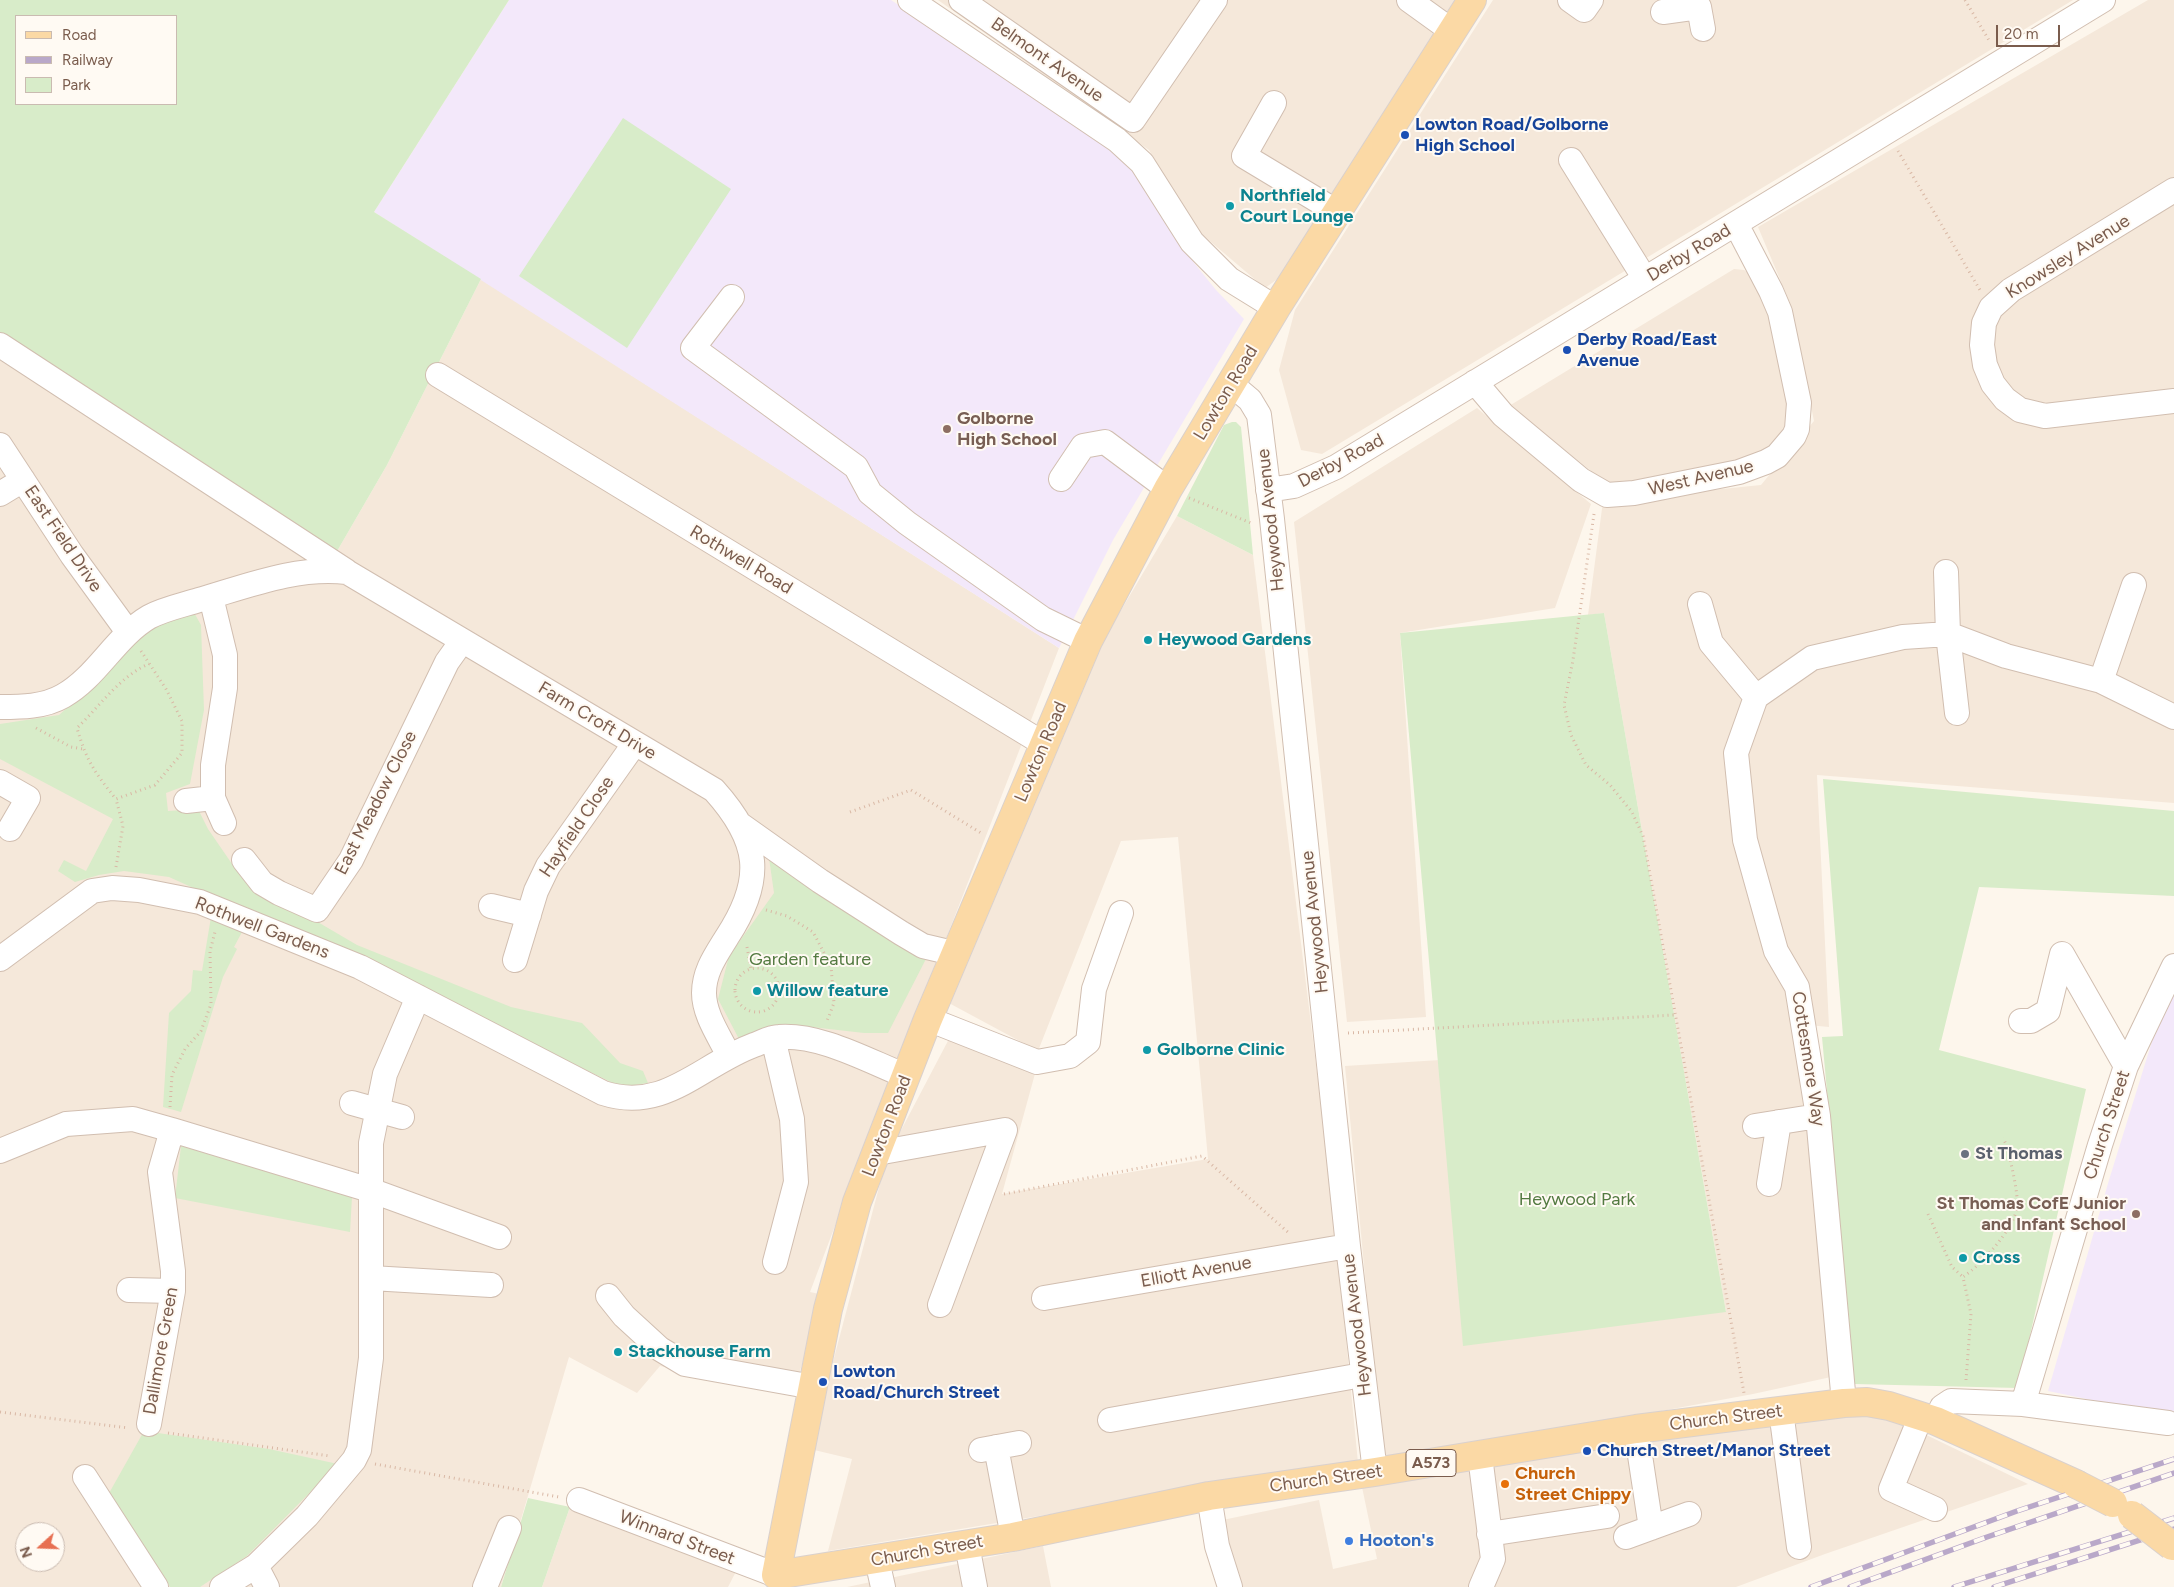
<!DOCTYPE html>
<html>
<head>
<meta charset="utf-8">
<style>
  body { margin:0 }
  #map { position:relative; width:2174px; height:1587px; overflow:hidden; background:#fdf6ec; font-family:Figtree,sans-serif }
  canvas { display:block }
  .legend { position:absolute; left:15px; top:15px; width:162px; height:90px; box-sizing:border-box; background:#fffaf3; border:1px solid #cabbb1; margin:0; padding:6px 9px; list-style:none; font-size:15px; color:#7a5c4d }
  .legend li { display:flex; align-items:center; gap:10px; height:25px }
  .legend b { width:25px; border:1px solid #cabbb1 }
  .north { position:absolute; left:15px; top:1522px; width:50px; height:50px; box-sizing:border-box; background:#fffaf3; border:1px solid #cabbb1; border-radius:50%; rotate:250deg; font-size:14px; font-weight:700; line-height:20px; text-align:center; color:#7a5c4d }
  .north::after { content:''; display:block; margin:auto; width:18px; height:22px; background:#e76f51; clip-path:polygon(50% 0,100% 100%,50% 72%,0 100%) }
  .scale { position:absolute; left:1996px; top:25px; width:64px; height:22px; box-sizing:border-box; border:2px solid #7a5c4d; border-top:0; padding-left:6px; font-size:15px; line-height:18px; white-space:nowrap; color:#7a5c4d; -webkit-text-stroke:4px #fffaf3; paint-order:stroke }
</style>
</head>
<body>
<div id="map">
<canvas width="2174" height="1587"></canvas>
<ul class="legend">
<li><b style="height:6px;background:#fbd9a5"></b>Road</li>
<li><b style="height:6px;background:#b9a8c9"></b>Railway</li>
<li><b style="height:14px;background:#d8ecc9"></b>Park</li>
</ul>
<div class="north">N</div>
<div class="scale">20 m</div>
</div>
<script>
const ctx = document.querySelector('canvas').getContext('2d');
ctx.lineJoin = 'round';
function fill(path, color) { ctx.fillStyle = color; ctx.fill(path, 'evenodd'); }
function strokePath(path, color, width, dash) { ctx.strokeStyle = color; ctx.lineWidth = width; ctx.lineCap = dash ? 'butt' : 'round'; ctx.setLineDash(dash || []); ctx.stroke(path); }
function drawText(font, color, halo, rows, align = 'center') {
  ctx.font = font + ' Figtree,sans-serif'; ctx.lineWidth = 4; ctx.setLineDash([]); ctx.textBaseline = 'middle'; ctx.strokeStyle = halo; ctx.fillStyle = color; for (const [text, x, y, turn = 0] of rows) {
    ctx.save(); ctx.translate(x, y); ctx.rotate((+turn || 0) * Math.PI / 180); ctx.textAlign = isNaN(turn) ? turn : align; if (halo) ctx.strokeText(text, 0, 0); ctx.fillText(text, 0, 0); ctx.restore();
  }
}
const residential = new Path2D(`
  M938,0h518l-177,278 -14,10 -74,-63 -42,-75z
  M1493,0h580l-751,454 -21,-4 -22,-80 16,-60z
  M2148,0h26v803l-357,-28 12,252 -31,-3 33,353 -78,17 -372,69 -4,-62 -32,-335 95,-6 286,252 -122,-699 -16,2 15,-114 158,-16 53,-64 -24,-118 -32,-76z
  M1734,269l10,1 5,3 17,30 21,91 2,28 -7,17 -28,20 -137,26 -17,-7 -91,-72z
  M481,279l578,369 -204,525 -45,119 14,3 -32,101 -132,-30 -23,27 -68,-36 -68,230h-501v-1227l289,185 47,8 51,-88zM25,1532h30v30h-30z
  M1477,408l114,96 -36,104 -155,25 26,384 -79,5 -53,-500z
  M1177,516l76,39 79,639 26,269 -530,88 24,-92 -42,-10 77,-292 63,-120 86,33 -34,124 206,-35 -30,-322 -57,4 -83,210 -91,-49 145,-343z
  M1804,1415l83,1 141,68 -203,70 -89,33h-508l-20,-64 111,-23 14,69 44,-10 -15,-72z
  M570,1507l172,53 -14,27h-186z
  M1043,1546l8,41h-204z`);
const education = new Path2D(`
  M509,0h382l217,146 32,30 42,72 34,42 28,29 -131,221 -54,108 -685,-436z
  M2174,981v436l-126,-26 61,-211 49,-158z`);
const green = new Path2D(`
  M0,0h509l-135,212 107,67 -94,186 -51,88 -336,-220zM16,16h160v88h-160z
  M623,118l108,71 -104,159 -108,-72z
  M1232,422h4l5,5 12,128 -76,-39 47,-91z
  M192,609l9,16 3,85 -14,74 -24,9 2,18 30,-2 10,20 33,48 116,68 154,62 71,16 38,40 23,8 5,12 -27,4 -166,-81 -286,-129 -45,-6 -25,4 -24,7 -17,-11 6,-11 22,11 27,-52 -113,-60v-35l59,-9 35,-31 48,-51z
  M1604,613l122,699 -263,34 -63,-713z
  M1823,779l351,32v85l-195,-9 -40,163 147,39 -68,299 -164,-4 -32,-347 21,-1z
  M769,858l158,99 -39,76h-24l-79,-9 -46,15 -21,-40 11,-43 45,-63z
  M211,917l31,15 -8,15 3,2 -14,28 -42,135 -18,-5 6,-94 22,-22 2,-21 9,1z
  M181,1146l171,51 -2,35 -175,-34z
  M144,1431l125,18 69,15 -91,92 -47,31h-30l-62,-92z
  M528,1498l42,9 -28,80h-41z`);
const path = new Path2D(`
  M1965,0l25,42
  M1898,151l82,139
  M1189,498l62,25
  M1594,514l-21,146 -9,45 7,30 15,30 24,20 22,27 11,24 101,557
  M141,651l25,38 16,32v32l-27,32 -39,14c-21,-26 -30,-39 -39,-71 22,-21 44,-53 72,-64
  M36,728l35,19 12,2
  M850,812l61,-22 70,43
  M116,867l7,-41 -7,-27
  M766,910l21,6 26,16 18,34 3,37 -7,18
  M747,947l4,22
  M735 990a22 22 0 1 1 44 0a22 22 0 1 1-44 0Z
  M1348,1033l326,-18
  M170,1107l2,-32 13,-26 16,-18 10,-27 -1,-53 5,-19
  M1004,1194l198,-38 88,78
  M1928,1214l24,53 11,10
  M1966,1380l5,-66 -8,-37c17,-11 52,-49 54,-70 2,-12 -7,-48 -10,-61l-4,-8
  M0,1412l129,16
  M168,1433l162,23
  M375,1464l184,33`);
const minor = new Path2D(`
  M910,0l207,140 25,23 50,79 37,37 47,29
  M961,0l172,120 82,-120
  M1409,0l43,31
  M1570,0l14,10 7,-10
  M1663,12l36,-5 4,22
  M1274,103l-30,53 93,56
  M1571,160l74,119
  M2174,190l-163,100 -20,18 -7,15 -2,22 3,20 8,19 12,15 15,11 25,6 129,-15
  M732,297l-39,51 163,119 14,26 37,30 136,96 45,22
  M0,345l346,226
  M438,375l606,369
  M1475,382l28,33 78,65 26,15 27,-2 105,-21 27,-10 11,-6 17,-20 3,-7 2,-26 -19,-91 -9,-21 -35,-67
  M1231,384l19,16 9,15 13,104 76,727 27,226
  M0,445l72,110 56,77
  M1061,479l22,-33 22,-4 63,47
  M1268,490l26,-4 42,-19 767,-467
  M0,494l23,-14
  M1946,572l2,62 9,79
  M211,597l14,58v33l-12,77v33l11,25
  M1700,604l11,39 45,54
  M2101,681l33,-96
  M0,707c21,0 44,0 63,-11 34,-19 52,-59 86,-79 15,-8 34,-12 50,-17 48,-14 98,-34 148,-28l367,218c46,51 51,89 13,147 -11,18 -23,34 -23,56 0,22 16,44 25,63
  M0,782l28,16 -18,31
  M186,801l27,-3
  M741,825l79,56 81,52 22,13 34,8
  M244,860l18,23 17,10 38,17 34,-50 96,-198 15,-21
  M491,906l38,9
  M0,959l92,-68 20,-3 27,2 61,12 160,65 243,126c62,20 97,-28 151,-48 8,-3 17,-8 25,-8 42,-3 89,24 127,39
  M515,960l21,-69 12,-25 87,-123
  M928,1019l109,43 33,-6 18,-14 6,-53 27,-76
  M2021,1021h10l17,-10 14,-57 64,112
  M773,1038l19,81 4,63 -21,80
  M352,1103l50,14
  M1755,1126l63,-10
  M0,1151l66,-27 67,-5 39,11
  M877,1153l128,-23 -65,175
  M1769,1184l10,-62
  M371,1278l120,7
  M129,1290l44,1
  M608,1296l16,20 36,33 25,15 128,23
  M1044,1298l304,-52
  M1844,1403l-26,-287 -21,-129 -21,-36 -31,-111 -9,-87 20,-56 56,-39 91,-21 45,-3 58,22 95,25 73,36
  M2023,1404l145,19
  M1781,1411l18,136
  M1921,1416l-30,73 44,20
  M1110,1420l252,-45
  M1936,1421l6,-14 9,-6 72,3 77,-259 26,-79 48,-100
  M149,1424l24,-133v-20l-13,-99 12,-42 198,60 129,47
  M1636,1429l15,99
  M996,1447l17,90
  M981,1450l38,-7
  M1480,1456l13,103 -12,28
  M85,1477l71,110
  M1209,1496l8,50 13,41
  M579,1500l197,75
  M1489,1534l118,-18
  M1626,1537l63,-23
  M967,1545l8,42
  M877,1560l6,27
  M256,1566l11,21
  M222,1587l34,-21 51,-50 47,-56 5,-10 12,-92v-215l14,-69 33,-77
  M485,1587l24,-59`);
const major = new Path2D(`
  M776,1575l52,-266 29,-107 71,-183 160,-378 80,-152 108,-181 196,-308
  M776,1575l237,-38 196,-41 166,-24 261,-43 208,-26 23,-1 22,4 47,15 140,63`);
const rail = new Path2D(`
  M1811,1587l206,-76 157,-52
  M1850,1587l137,-50 187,-64
  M1954,1587l220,-69
  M1994,1587l180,-58`);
const majorBridge = new Path2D(`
  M2076,1484l37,19
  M2132,1515l40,31`);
const markers = [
  [1405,135,5,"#1a4fb4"],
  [1230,206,5,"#0f9aa8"],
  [1567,350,5,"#1a4fb4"],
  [947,429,5,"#8d6e63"],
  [1148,640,5,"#0f9aa8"],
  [757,991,5,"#0f9aa8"],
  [1147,1050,5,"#0f9aa8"],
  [1965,1154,5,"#6b7280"],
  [2136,1214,5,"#8d6e63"],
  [1963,1258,5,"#0f9aa8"],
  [618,1352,5,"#0f9aa8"],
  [823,1382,5,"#1a4fb4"],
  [1587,1451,5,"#1a4fb4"],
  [1505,1484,5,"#e8710a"],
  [1349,1541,5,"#3f7fe0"]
];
const shields = [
  [1431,1463,50]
];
const shieldNames = [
  ["A573",1431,1463]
];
const streetNames = [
  ["Belmont Avenue",1047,60,35],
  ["Derby Road",1689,253,-31],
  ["Knowsley Avenue",2068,257,-32],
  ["Lowton Road",1226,393,-59],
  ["Derby Road",1341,461,-28],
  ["West Avenue",1701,478,-13],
  ["Heywood Avenue",1271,520,-96],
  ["East Field Drive",63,539,56],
  ["Rothwell Road",741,560,31],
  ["Farm Croft Drive",597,721,31],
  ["Lowton Road",1041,752,-67],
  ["East Meadow Close",376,803,-63],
  ["Hayfield Close",577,827,-56],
  ["Heywood Avenue",1315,922,-96],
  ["Rothwell Gardens",262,928,21],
  ["Cottesmore Way",1808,1059,81],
  ["Church Street",2107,1125,-72],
  ["Lowton Road",887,1126,-69],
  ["Elliott Avenue",1196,1272,-10],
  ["Heywood Avenue",1357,1325,-97],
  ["Dallimore Green",161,1351,-80],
  ["Church Street",1726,1418,-7],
  ["Church Street",1326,1479,-8],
  ["Winnard Street",677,1538,21],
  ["Church Street",927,1551,-10]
];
const transitNames = [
  ["Lowton Road/Golborne",1415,125],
  ["High School",1415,146],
  ["Derby Road/East",1577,340],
  ["Avenue",1577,361],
  ["Lowton",833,1372],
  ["Road/Church Street",833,1393],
  ["Church Street/Manor Street",1597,1451]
];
const cultureNames = [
  ["Northfield",1240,196],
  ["Court Lounge",1240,217],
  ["Heywood Gardens",1158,640],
  ["Willow feature",767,991],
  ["Golborne Clinic",1157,1050],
  ["Cross",1973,1258],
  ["Stackhouse Farm",628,1352]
];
const educationNames = [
  ["Golborne",957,419],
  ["High School",957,440],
  ["St Thomas CofE Junior",2126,1204,"right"],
  ["and Infant School",2126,1225,"right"]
];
const parkNames = [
  ["Garden feature",810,960],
  ["Heywood Park",1577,1200]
];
const worshipNames = [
  ["St Thomas",1975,1154]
];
const foodNames = [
  ["Church",1515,1474],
  ["Street Chippy",1515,1495]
];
const shopNames = [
  ["Hooton's",1359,1541]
];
fill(residential, '#f5e8da');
fill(education, '#f3e8fa');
fill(green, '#d8ecc9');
strokePath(minor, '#d1beb0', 26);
strokePath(major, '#dad1cd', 30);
strokePath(path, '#d9b8a5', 3, [1, 4]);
strokePath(minor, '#fff', 24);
strokePath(major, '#fbd9a5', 28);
strokePath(rail, '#b9a8c9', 5.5);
strokePath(rail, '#fffaf3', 4, [11]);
strokePath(majorBridge, '#dad1cd', 30, []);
strokePath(majorBridge, '#fbd9a5', 28);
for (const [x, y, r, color] of markers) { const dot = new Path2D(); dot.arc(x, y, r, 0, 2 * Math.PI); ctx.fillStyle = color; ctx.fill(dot); strokePath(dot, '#fffaf3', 2); }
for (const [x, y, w] of shields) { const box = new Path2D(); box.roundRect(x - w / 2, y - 13.5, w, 27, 4); ctx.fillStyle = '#fffaf3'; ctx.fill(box); strokePath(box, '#7a5c4d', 1); }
drawText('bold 16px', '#7a5c4d', null, shieldNames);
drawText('18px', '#7a5c4d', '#fffaf3', streetNames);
drawText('bold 18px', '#164399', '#fffaf3', transitNames, 'left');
drawText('bold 18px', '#0d838f', '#fffaf3', cultureNames, 'left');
drawText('bold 18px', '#785e54', '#fffaf3', educationNames, 'left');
drawText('18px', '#537a41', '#fffaf3', parkNames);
drawText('bold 18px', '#5b616d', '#fffaf3', worshipNames, 'left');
drawText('bold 18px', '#c56008', '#fffaf3', foodNames, 'left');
drawText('bold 18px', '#366cbe', '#fffaf3', shopNames, 'left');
</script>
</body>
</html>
